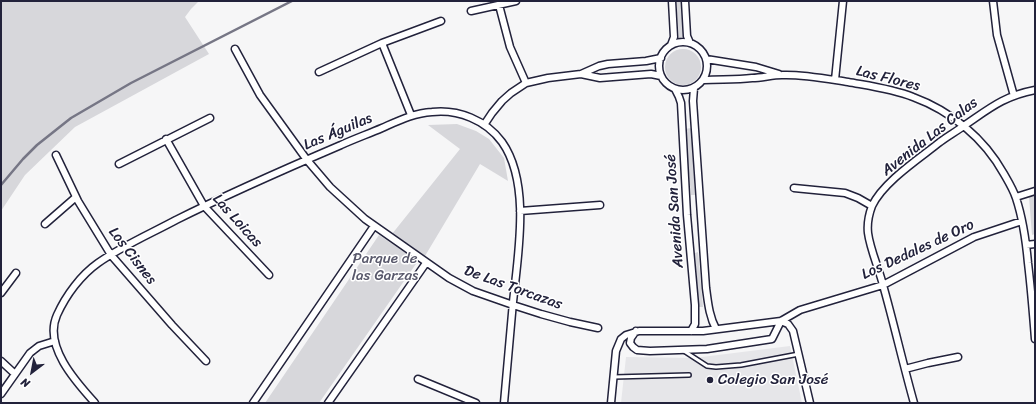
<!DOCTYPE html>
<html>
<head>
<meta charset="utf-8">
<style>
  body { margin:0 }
  #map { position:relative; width:1036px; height:404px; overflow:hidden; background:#f6f6f7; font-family:Sriracha,sans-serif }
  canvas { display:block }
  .frame { position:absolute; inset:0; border:2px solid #22223b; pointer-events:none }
  .north { position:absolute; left:12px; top:352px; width:40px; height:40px; -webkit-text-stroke:3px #fff; paint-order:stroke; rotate:212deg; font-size:11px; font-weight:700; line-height:16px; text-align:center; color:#22223b }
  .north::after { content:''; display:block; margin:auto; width:14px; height:18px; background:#22223b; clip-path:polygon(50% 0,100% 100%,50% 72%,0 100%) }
</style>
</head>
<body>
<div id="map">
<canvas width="1036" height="404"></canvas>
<div class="frame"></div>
<div class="north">N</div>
</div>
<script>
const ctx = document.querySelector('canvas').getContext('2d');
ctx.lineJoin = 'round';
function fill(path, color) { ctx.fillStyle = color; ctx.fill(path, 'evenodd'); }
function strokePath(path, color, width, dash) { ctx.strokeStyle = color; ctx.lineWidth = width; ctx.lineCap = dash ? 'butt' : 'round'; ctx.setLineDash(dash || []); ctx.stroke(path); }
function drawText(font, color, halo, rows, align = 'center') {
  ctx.font = font + ' Sriracha,sans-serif'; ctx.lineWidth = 3; ctx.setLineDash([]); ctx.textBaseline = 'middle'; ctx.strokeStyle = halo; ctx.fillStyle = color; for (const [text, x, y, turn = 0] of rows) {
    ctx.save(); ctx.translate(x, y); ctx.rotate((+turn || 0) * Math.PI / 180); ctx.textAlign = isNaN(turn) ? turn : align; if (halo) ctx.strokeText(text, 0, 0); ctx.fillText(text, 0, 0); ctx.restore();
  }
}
const built = new Path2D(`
  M790,346l12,57h-181l5,-46 68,1z`);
const green = new Path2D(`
  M1,1h198l-8,8 -6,8 24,37 -134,73 -50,48 -24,36z
  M676,1h5l3,37h-5z
  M665 67a18 18 0 1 1 36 0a18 18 0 1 1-36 0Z
  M457,124l19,7 13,8 15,19 4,23 -28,-17 -55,92 -33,-22 68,-85 -32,-24z
  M691,128l4,67h-4l-6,-66z
  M1035,196v38l-3,1 -3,-38z
  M379,235l39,26 -99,142h-54z
  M698,252l5,55h-4l-4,-54z`);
const stream = new Path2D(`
  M1,185l22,-26 14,-14 34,-27 60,-35 161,-82`);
const lane = new Path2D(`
  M684,351l23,15 9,1 25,-2 58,-11
  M614,377l75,-2`);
const street = new Path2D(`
  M685,1l2,35 3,7
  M993,1l4,34 17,61
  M499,5l11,42 16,36
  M471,11l45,-10
  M659 66a24 24 0 1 1 48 0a24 24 0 1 1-48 0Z
  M382,43l29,72
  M671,45l3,-8 -2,-36
  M235,49l25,46 47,65 23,27 35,32 84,59 24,13 40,14 28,9 29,8 28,6
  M706,59l50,8 23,7
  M319,72l63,-29 59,-22
  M581,74l19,4 51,-4 10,2
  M704,80c16,-1 32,0 48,-2 10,0 20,-3 30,-3 20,-1 46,4 66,7 22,4 45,7 65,15 38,14 71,41 91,77 4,7 9,15 12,24 7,21 10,43 12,65 3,25 5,50 7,76
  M835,80l8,-79
  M694,88l-1,13 13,187c2,14 3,28 10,41
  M675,89l4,8 2,6 6,112 8,90v19l-4,7
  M484,125l8,-12 10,-12 9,-8 15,-10 22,-5 33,-4 18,-8 9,-2 38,-3 15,-3
  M166,139l38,67 65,69
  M56,155l22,46 33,54 61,70 34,36
  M119,164l91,-46
  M794,188l51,5 13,5 14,8
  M1016,197l19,-6
  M520,211l80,-6
  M45,224l31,-27
  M1026,245l9,-1
  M1,293l15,-20
  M781,321l19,-11 83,-25 91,-48 48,-16
  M636,331l-5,7 -1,5 3,4 4,3 13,1 57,-2 65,-10 9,-18
  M1,361l14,13
  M905,369l23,-6 30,-6
  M418,379l58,24
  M1,394l29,-41 9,-7 16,-5
  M95,403c-19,-21 -52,-57 -38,-88 9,-20 24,-40 41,-52 24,-17 52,-29 78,-43 54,-27 109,-51 165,-75 13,-6 27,-11 41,-17 16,-7 32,-15 50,-16 26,-3 54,8 70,30 29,41 16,112 11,160 -3,33 -6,67 -9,101
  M253,403l121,-177
  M328,403l98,-140
  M611,403l5,-52 5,-12 5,-4 13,-4h64l78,-10 7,3 5,7 17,72
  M914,403c-11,-39 -20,-79 -31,-118 -4,-16 -13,-36 -15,-52 -1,-9 1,-19 4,-27 11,-24 48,-48 68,-64 8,-6 17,-11 25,-17 25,-17 39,-29 70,-35`);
const markers = [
  [710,380,4,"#22223b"]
];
const streetNames = [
  ["Las Flores",888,79,14],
  ["Las Águilas",338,132,-23],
  ["Avenida Las Calas",930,137,-38],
  ["Avenida San José",675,211,-94],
  ["Las Loicas",237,221,48],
  ["Los Dedales de Oro",918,250,-25],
  ["Los Cisnes",132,256,52],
  ["De Las Torcazas",513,288,20]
];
const parkNames = [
  ["Parque de",385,259],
  ["las Garzas",385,276]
];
const poiNames = [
  ["Colegio San José",718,380]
];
fill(built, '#e6e6e9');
fill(green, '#d7d7db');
strokePath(stream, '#767685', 2.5);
strokePath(lane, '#22223b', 6);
strokePath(street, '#22223b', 9);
strokePath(lane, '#fff', 3);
strokePath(street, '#fff', 6);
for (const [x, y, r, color] of markers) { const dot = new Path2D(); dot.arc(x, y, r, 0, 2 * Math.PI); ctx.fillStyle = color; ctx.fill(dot); strokePath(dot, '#fff', 1.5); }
drawText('15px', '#22223b', '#fff', streetNames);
drawText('15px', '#58586b', '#fff', parkNames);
drawText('15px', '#22223b', '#fff', poiNames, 'left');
</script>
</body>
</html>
